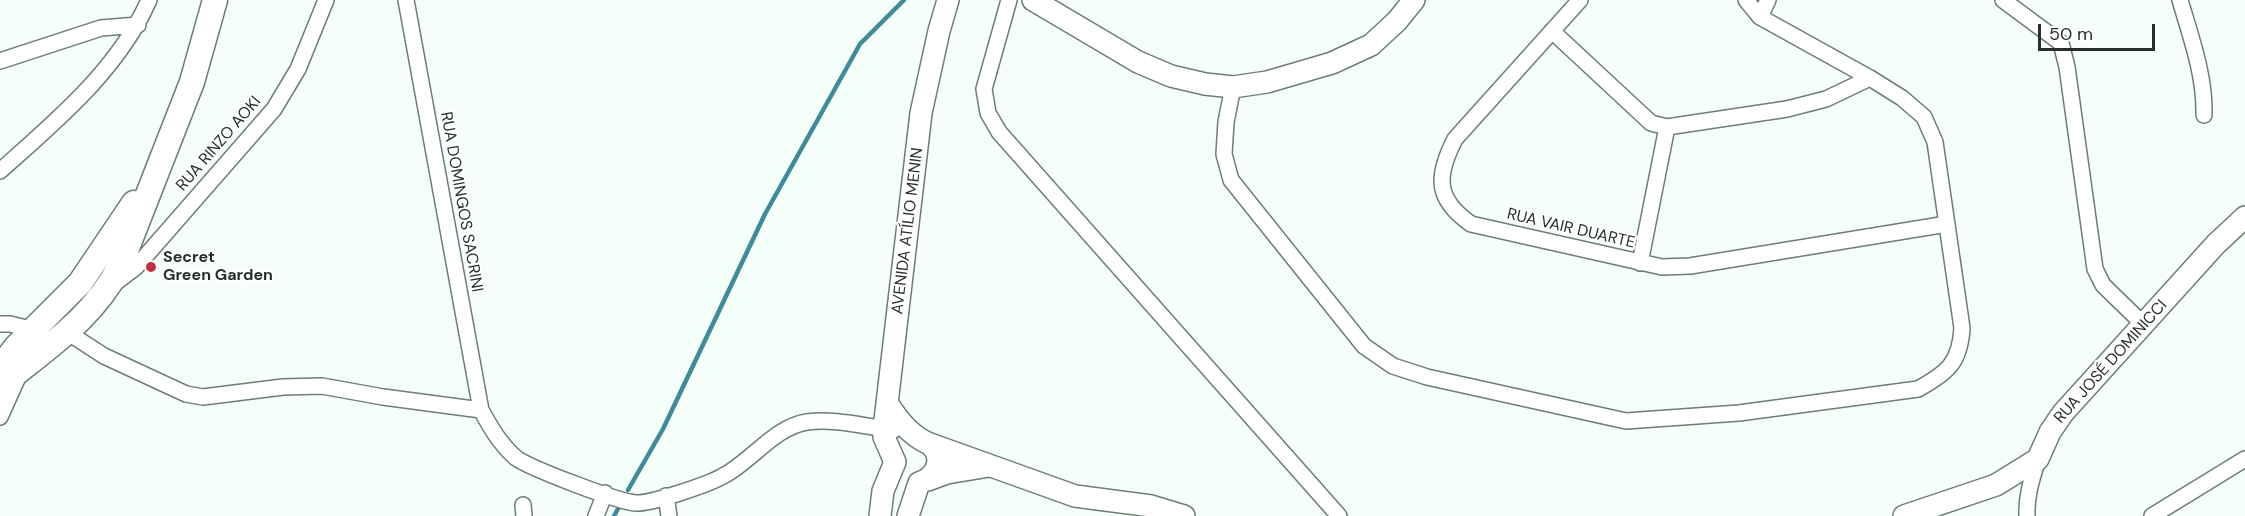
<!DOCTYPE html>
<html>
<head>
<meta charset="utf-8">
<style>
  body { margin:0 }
  #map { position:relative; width:2245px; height:516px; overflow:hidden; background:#f5fef8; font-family:"DM Sans",sans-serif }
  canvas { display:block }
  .scale { position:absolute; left:2038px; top:24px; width:117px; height:27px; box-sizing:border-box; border:3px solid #272f2a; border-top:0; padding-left:8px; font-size:18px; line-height:21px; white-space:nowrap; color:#272f2a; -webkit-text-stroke:4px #fff; paint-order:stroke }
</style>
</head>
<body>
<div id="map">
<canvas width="2245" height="516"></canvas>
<div class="scale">50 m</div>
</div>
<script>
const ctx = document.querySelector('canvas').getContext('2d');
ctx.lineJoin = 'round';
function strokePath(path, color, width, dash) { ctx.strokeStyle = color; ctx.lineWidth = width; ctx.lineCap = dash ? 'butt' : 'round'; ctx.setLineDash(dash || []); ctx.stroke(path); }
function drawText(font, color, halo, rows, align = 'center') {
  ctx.font = font + ' "DM Sans",sans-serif'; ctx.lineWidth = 4.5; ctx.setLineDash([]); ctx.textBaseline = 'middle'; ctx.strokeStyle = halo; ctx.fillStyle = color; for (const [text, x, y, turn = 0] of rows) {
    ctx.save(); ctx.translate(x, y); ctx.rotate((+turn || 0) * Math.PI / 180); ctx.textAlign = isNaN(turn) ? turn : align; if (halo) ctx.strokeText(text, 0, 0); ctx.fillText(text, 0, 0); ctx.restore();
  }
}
const stream = new Path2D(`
  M628,490l35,-61 102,-215 95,-170 44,-44
  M614,516l5,-9`);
const street = new Path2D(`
  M406,0l75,410c10,18 19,34 35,48 14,10 102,44 120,45 15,1 73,-19 87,-27 29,-15 51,-49 84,-54 28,-4 59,5 87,8
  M1009,0l-25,89 4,24 11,19 340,384
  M1580,0l-125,139c-19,37 -20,60 16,85l191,43 28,-1 257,-42
  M2003,0l58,43 6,24 28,202 8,16 41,40
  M2180,0c11,38 25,75 24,115
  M1760,17l8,-17
  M1552,31l99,92 16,4 120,-18 39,-10 44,-21
  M0,61l101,-33 37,-3
  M1233,87l-7,35 -2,32 7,26 133,166 29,20 34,11 199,44 113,-8 179,-24c29,-16 42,-26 44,-61l-27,-186 -11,-25 -22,-19 -32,-20 -110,-61 -14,-17
  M0,171c56,-50 118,-101 149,-171
  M1640,263l27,-136
  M115,283l21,-16 138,-158 24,-40 28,-69
  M0,324h10l24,6
  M67,332l37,24 82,38 17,3 80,-10 39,-1 61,11 98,13
  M0,417l19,-42
  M666,496l3,20
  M523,505l1,11
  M596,516l9,-23
  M2027,516c-1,-20 5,-38 11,-57
  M2152,516l93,-57`);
const secondary = new Path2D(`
  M1033,0l105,62 33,14 34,8 28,3 34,-5 65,-19 39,-18 26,-24 17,-21
  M888,404c10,16 24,33 42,40l145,52 76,10 33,10
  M928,480l19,-7 42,-7
  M880,516l3,-25 12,-29 -11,-25v-8l37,-316 18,-82 9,-31
  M908,516l11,-33c18,-6 26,-25 11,-39
  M1904,516l92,-31 42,-26 12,-27 13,-19 153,-169 29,-27`);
const primary = new Path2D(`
  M0,368l16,-21 64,-64 54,-80
  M0,386c46,-38 92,-66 120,-120l72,-184 23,-82`);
const markers = [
  [151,267,6,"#bf2e41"]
];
const streetNames = [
  ["RUA RINZO AOKI",219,144,-49],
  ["RUA DOMINGOS SACRINI",461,202,80],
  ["RUA VAIR DUARTE",1571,229,13],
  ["AVENIDA ATÍLIO MENIN",908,231,-83],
  ["RUA JOSÉ DOMINICCI",2111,362,-48]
];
const poiNames = [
  ["Secret",163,258],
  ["Green Garden",163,276]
];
strokePath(stream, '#3f8b9a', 4.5);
strokePath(street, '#6b7f73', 18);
strokePath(secondary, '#6b7f73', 24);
strokePath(primary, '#6b7f73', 27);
strokePath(street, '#fff', 15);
strokePath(secondary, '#fff', 21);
strokePath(primary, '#fff', 24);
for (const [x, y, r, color] of markers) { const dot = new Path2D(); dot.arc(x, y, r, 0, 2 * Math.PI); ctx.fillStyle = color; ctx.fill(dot); strokePath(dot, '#fff', 2); }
drawText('16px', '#272f2a', '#fff', streetNames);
drawText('bold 16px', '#272f2a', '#fff', poiNames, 'left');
</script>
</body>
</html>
